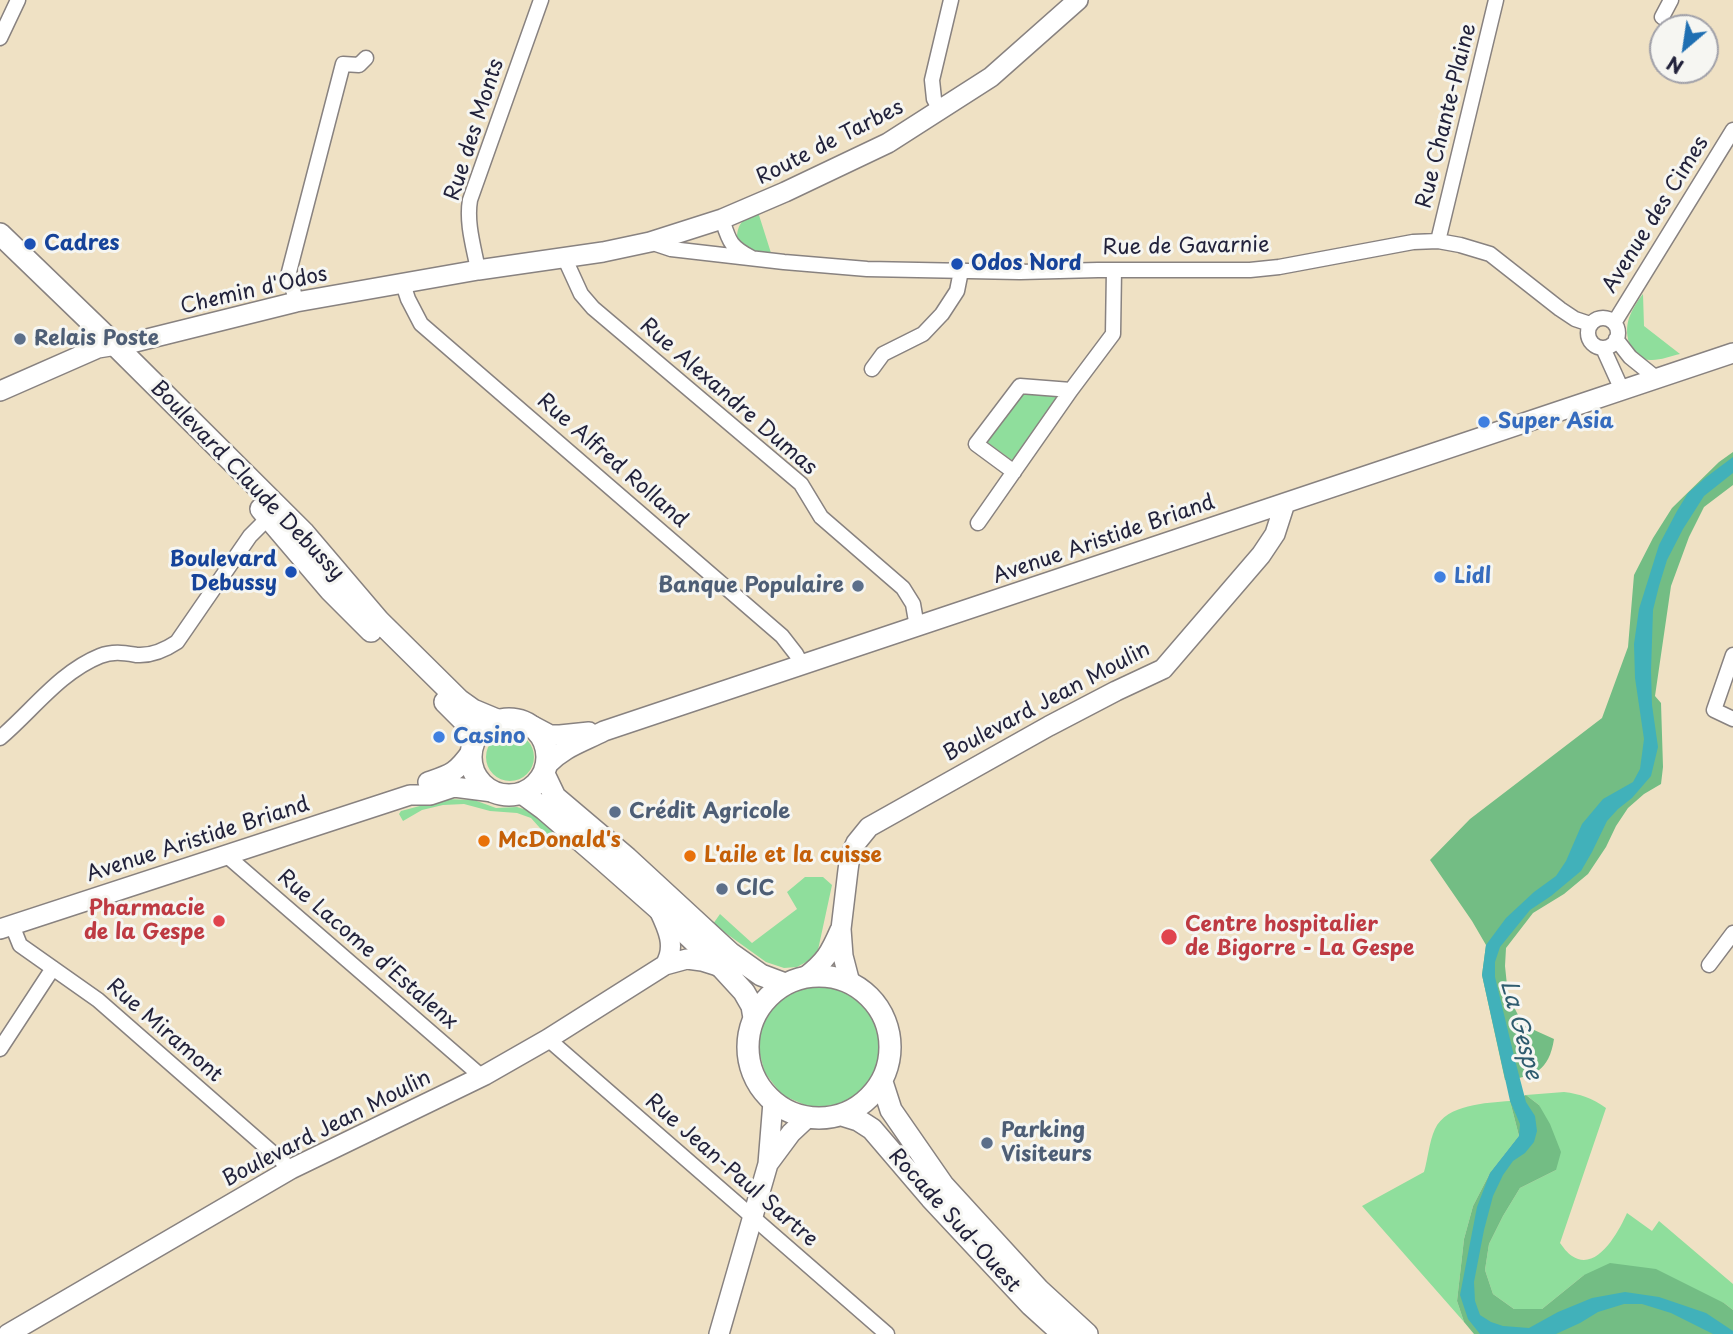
<!DOCTYPE html>
<html>
<head>
<meta charset="utf-8">
<style>
  body { margin:0 }
  #map { position:relative; width:1733px; height:1334px; overflow:hidden; background:#efe1c4; font-family:"Playpen Sans",sans-serif }
  canvas { display:block }
  .north { position:absolute; left:1649px; top:14px; width:70px; height:70px; box-sizing:border-box; background:#f6f6f2; border:2px solid #a1a1a9; border-radius:50%; rotate:209deg; font-size:19px; font-weight:700; line-height:28px; text-align:center; color:#22223b }
  .north::after { content:''; display:block; margin:auto; width:24px; height:32px; background:#1f6fb2; clip-path:polygon(50% 0,100% 100%,50% 72%,0 100%) }
</style>
</head>
<body>
<div id="map">
<canvas width="1733" height="1334"></canvas>
<div class="north">N</div>
</div>
<script>
const ctx = document.querySelector('canvas').getContext('2d');
ctx.lineJoin = 'round';
function fill(path, color) { ctx.fillStyle = color; ctx.fill(path, 'evenodd'); }
function strokePath(path, color, width, dash) { ctx.strokeStyle = color; ctx.lineWidth = width; ctx.lineCap = dash ? 'butt' : 'round'; ctx.setLineDash(dash || []); ctx.stroke(path); }
function drawText(font, color, halo, rows, align = 'center') {
  ctx.font = font + ' "Playpen Sans",sans-serif'; ctx.lineWidth = 6; ctx.setLineDash([]); ctx.textBaseline = 'middle'; ctx.strokeStyle = halo; ctx.fillStyle = color; for (const [text, x, y, turn = 0] of rows) {
    ctx.save(); ctx.translate(x, y); ctx.rotate((+turn || 0) * Math.PI / 180); ctx.textAlign = isNaN(turn) ? turn : align; if (halo) ctx.strokeText(text, 0, 0); ctx.fillText(text, 0, 0); ctx.restore();
  }
}
const green = new Path2D(`
  M758,212l13,41c-17,-1 -21,-2 -34,-14 0,-16 7,-21 21,-27z
  M1643,294l1,32 36,28c-9,2 -19,6 -28,6 -21,1 -29,-24 -23,-42 3,-8 8,-17 14,-24z
  M1021,395h26l9,2v4l-43,60 -26,-19z
  M486 757a24 24 0 1 1 48 0a24 24 0 1 1-48 0Z
  M446,799l28,1 22,8 21,-1 10,3 25,20v4l-4,3 -17,-19 -14,-5 -27,-2 -26,-7 -21,1 -21,5 -19,11 -4,-7 2,-3z
  M805,877h18l9,8 -14,65 -10,11 -11,6 -13,1 -18,-6 -53,-38 7,-10 32,29 45,-34 -10,-17z
  M818,984l23,4 17,11 14,17 6,20 2,18 -5,23 -23,23 -19,5 -21,3 -30,-13 -17,-22 -9,-33 11,-26 14,-17 17,-9z
  M1564,1092c16,2 28,6 42,16l-46,135c3,4 7,10 12,13 25,17 47,-25 55,-43l25,18 7,-10 74,63v26l-9,-7 -140,-28 -42,34h-28l-21,-15 -8,-24 4,-26 14,-28 17,-28 36,-18 -17,-65 -13,-10z
  M1510,1101l9,35 -29,37 -17,33 -9,33 -7,62 7,21 -102,-116 62,-34c4,-14 5,-30 11,-43 12,-25 51,-26 75,-28z`);
const forest = new Path2D(`
  M1733,452v33l-29,22 -15,30 -18,49 -16,110 6,7 2,64 -2,17 -17,10 -16,14 -12,18 -10,21 -18,27 -24,20 -31,19 -27,35 -1,18 3,29 15,30 31,14c-5,32 -20,38 -49,41l-23,-105 4,-30 -14,-24 -42,-61 40,-41 132,-101 26,-71 6,-72 19,-37 19,-30 47,-46z
  M1526,1095l13,10 11,19 11,28 -5,18 -36,18 -17,28 -14,28 -4,26 8,24 21,15h28l42,-34 26,-12 46,6 68,34 9,7v24h-259l-10,-12 -7,-21 7,-62 9,-33 17,-33 29,-37 -9,-35z`);
const water = new Path2D(`
  M1733,457v16l-29,23 -21,33 -16,31 -8,26 -6,24 -2,61 1,34 6,42 -7,29 -19,22 -14,11 -11,12 -15,31 -11,19 -30,25 -21,14 -30,37 -5,15v15l20,83 11,42 9,14 2,15 -3,11 -9,11 -12,8 -10,14 -10,21 -9,34 -10,52 1,19 5,14 11,7 12,4 26,2 29,-16 34,-14 33,-6 34,5 47,16 27,18v3h-20l-42,-21 -29,-9h-18l-26,8 -18,11 -24,11h-76l-12,-15 -8,-24 17,-88 13,-34 29,-37 1,-12 -10,-23 -28,-126 4,-30 20,-27 28,-26 22,-16 10,-15 16,-37 21,-25 30,-17 7,-13 4,-30 -9,-61 -1,-34 5,-35 20,-64 18,-34 11,-18 17,-15z`);
const street = new Path2D(`
  M1662,17l9,-17
  M0,38l18,-38
  M940,110l-6,-11 -2,-19 19,-80
  M722,219c7,22 8,28 30,39
  M1438,241l58,-241
  M650,242l21,7 113,13 83,7 153,3 78,-2h152l29,-3 134,-25 25,-1 22,4 30,9 70,55 15,10 15,5
  M565,259l16,35 12,14 208,176 20,33 82,71 10,16 4,23
  M478,270c-4,-22 -12,-47 -8,-70l71,-200
  M403,284l5,15 13,25 361,312 14,18 6,11
  M296,302l-7,-30 54,-208 16,1 7,-7
  M1588 333a15 15 0 1 1 30 0a15 15 0 1 1-30 0Z
  M1614,323l119,-193
  M1616,339l14,18 26,21
  M1603,348l19,42
  M872,369l11,-15 40,-20 19,-20 15,-23 4,-20
  M1014,472l-38,-28 44,-58 51,4
  M978,523l93,-133 42,-56 1,-64
  M1733,655l-19,55 19,9
  M0,738c32,-27 60,-66 100,-82 13,-5 24,-3 37,-1 15,1 28,-5 40,-13l73,-106 19,-19
  M226,855l255,221
  M12,925l8,20 78,55 193,169
  M1709,965l24,-32
  M548,1039l339,295
  M0,1049l53,-81`);
const secondary = new Path2D(`
  M0,391l98,-43 37,-6 161,-40 182,-32 125,-18 47,-10 72,-23 63,-27 103,-49 103,-66 87,-77
  M533,726l17,9h10l29,-3
  M547,765c17,-18 36,-23 57,-34l1129,-378
  M428,782c23,-8 28,-9 43,-30
  M658,908c9,19 19,38 7,57
  M0,929l410,-134h20l24,-8 39,5
  M805,977c20,-15 25,-24 35,-47
  M850,983l-7,-27 -2,-27 7,-59 2,-14 6,-13 13,-16 180,-101 67,-35 47,-22 98,-114 14,-21 10,-31
  M768,1164l23,-31 16,-15
  M8,1334l283,-165 194,-94 63,-36 117,-74 22,-6 15,2 19,6
  M719,1334l49,-170 5,-62`);
const primary = new Path2D(`
  M0,234l114,110 190,189 75,88 80,79 14,10 24,10
  M261,509l69,81 41,41
  M445,702l19,19 9,22
  M471 757a38 38 0 1 1 76 0a38 38 0 1 1-76 0Z
  M544,774l11,23 72,61 103,95 31,22 24,9
  M522,793l22,16 59,51 75,66 44,42 22,24 8,14 2,12
  M748 1047a71 71 0 1 1 142 0a71 71 0 1 1-142 0Z
  M882,1082l9,28 52,75 96,105 48,44
  M842,1115l16,5 14,9 59,69 100,107 32,29`);
const markers = [
  [30,244,7,"#1a4fb4"],
  [957,264,7,"#1a4fb4"],
  [20,339,7,"#5c6f8a"],
  [1484,422,7,"#3f7fe0"],
  [291,572,7,"#1a4fb4"],
  [1440,577,7,"#3f7fe0"],
  [858,586,7,"#5c6f8a"],
  [439,737,7,"#3f7fe0"],
  [615,812,7,"#5c6f8a"],
  [484,841,7,"#e8710a"],
  [690,856,7,"#e8710a"],
  [722,889,7,"#5c6f8a"],
  [219,921,7,"#e0444e"],
  [1169,937,9,"#e0444e"],
  [987,1143,7,"#5c6f8a"]
];
const streetNames = [
  ["Rue Chante-Plaine",1447,116,-76],
  ["Rue des Monts",475,130,-72],
  ["Route de Tarbes",830,143,-27],
  ["Avenue des Cimes",1656,215,-58],
  ["Rue de Gavarnie",1186,247,-1],
  ["Chemin d'Odos",254,291,-13],
  ["Rue Alexandre Dumas",728,397,41],
  ["Rue Alfred Rolland",612,461,41],
  ["Boulevard Claude Debussy",247,481,46],
  ["Avenue Aristide Briand",1104,540,-19],
  ["Boulevard Jean Moulin",1047,702,-28],
  ["Avenue Aristide Briand",198,840,-18],
  ["Rue Lacome d'Estalenx",367,950,41],
  ["Rue Miramont",164,1031,41],
  ["Boulevard Jean Moulin",327,1129,-27],
  ["Rue Jean-Paul Sartre",731,1171,41],
  ["Rocade Sud-Ouest",954,1221,48]
];
const transitNames = [
  ["Cadres",44,244],
  ["Odos Nord",971,264],
  ["Boulevard",277,560,"right"],
  ["Debussy",277,584,"right"]
];
const serviceNames = [
  ["Relais Poste",34,339],
  ["Banque Populaire",844,586,"right"],
  ["Crédit Agricole",629,812],
  ["CIC",736,889],
  ["Parking",1001,1131],
  ["Visiteurs",1001,1155]
];
const shopNames = [
  ["Super Asia",1498,422],
  ["Lidl",1454,577],
  ["Casino",453,737]
];
const foodNames = [
  ["McDonald's",498,841],
  ["L'aile et la cuisse",704,856]
];
const healthNames = [
  ["Pharmacie",205,909],
  ["de la Gespe",205,933],
  ["Centre hospitalier",1185,925,"left"],
  ["de Bigorre - La Gespe",1185,949,"left"]
];
const waterNames = [
  ["La Gespe",1520,1030,75]
];
fill(green, '#8fde9c');
fill(forest, '#73bd84');
fill(water, '#41b1ba');
strokePath(street, '#888280', 17);
strokePath(secondary, '#888280', 22);
strokePath(primary, '#888280', 24);
strokePath(street, '#fff', 14);
strokePath(secondary, '#fff', 19);
strokePath(primary, '#fff', 21);
for (const [x, y, r, color] of markers) { const dot = new Path2D(); dot.arc(x, y, r, 0, 2 * Math.PI); ctx.fillStyle = color; ctx.fill(dot); strokePath(dot, '#f6f6f2', 2.5); }
drawText('21px', '#22223b', '#f6f6f2', streetNames);
drawText('bold 21px', '#164399', '#f6f6f2', transitNames, 'left');
drawText('bold 21px', '#4e5e75', '#f6f6f2', serviceNames, 'left');
drawText('bold 21px', '#366cbe', '#f6f6f2', shopNames, 'left');
drawText('bold 21px', '#c56008', '#f6f6f2', foodNames, 'left');
drawText('bold 21px', '#be3a42', '#f6f6f2', healthNames, 'right');
drawText('italic 23px', '#2e5b6e', '#f6f6f2', waterNames);
</script>
</body>
</html>
